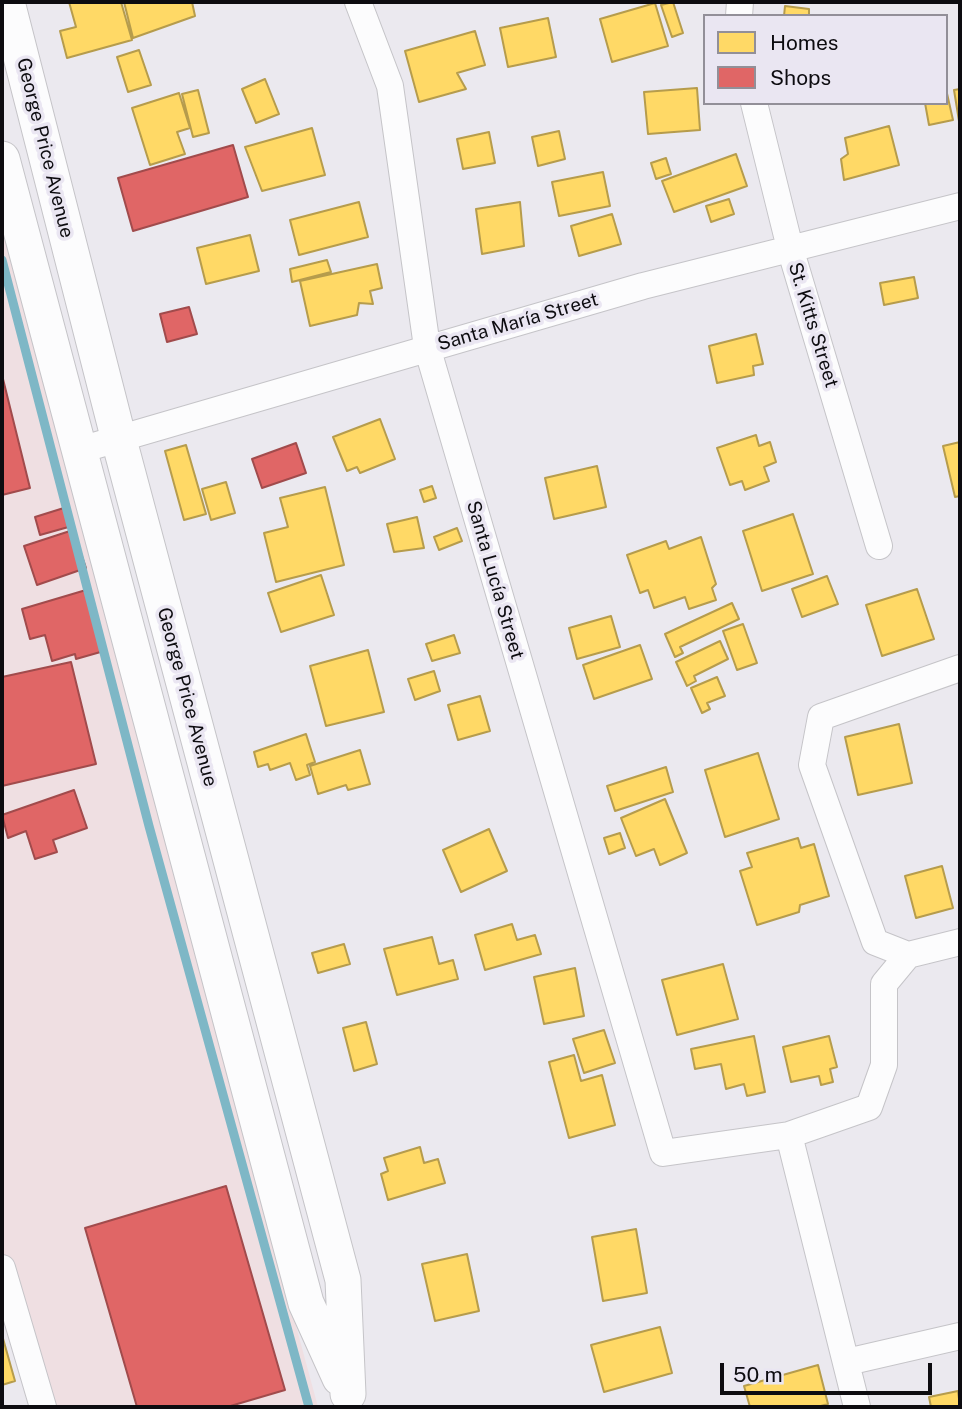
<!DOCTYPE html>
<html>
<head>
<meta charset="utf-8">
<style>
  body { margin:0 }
  #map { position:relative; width:962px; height:1409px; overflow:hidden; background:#ebe9ef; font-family:"Public Sans",sans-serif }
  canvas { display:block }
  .frame { position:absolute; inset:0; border:4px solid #0d0c10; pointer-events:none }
  .legend { position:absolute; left:703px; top:14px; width:245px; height:91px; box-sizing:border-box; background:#eae6f2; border:2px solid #928f98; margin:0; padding:9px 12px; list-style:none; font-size:21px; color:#0d0c10 }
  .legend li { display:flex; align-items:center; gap:14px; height:35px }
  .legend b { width:35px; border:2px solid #928f98 }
  .scale { position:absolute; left:720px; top:1363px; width:212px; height:32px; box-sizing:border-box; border:4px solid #0d0c10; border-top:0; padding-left:9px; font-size:21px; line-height:24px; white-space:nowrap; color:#0d0c10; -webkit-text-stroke:5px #eae6f2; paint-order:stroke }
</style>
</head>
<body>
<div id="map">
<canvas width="962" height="1409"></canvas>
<div class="frame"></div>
<ul class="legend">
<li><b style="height:19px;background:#ffd966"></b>Homes</li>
<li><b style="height:19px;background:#e06666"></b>Shops</li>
</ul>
<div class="scale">50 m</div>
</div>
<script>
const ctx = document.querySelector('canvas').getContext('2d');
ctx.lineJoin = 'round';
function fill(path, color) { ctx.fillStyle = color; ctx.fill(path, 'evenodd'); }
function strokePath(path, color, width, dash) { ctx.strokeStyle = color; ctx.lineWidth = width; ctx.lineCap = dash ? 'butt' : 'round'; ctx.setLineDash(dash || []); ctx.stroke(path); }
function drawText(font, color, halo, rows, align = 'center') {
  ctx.font = font + ' "Public Sans",sans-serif'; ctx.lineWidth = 7; ctx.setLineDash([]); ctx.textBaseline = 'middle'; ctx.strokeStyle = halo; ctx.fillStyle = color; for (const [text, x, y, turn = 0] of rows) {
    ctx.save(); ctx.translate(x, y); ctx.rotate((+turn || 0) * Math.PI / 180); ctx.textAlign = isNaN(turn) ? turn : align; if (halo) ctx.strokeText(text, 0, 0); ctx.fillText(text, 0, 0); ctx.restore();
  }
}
const commercial = new Path2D(`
  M2,221l246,928 70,258h-273l-43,-146z`);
const homes = new Path2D(`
  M69,2h52l11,38 -65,18 -7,-27 16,-4z
  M124,2h68l3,14 -62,22z
  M673,2l10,31 -11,4 -11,-32z
  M655,3l13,43 -56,16 -12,-43z
  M785,6l24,3v7h-25z
  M548,18l8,39 -48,10 -8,-39z
  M475,31l10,34 -28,8 9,16 -47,13 -14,-51z
  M139,50l12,35 -23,7 -11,-35z
  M265,79l14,35 -23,9 -14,-34z
  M697,88l3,42 -52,4 -4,-42z
  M946,89l7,31 -24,5 -4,-22h21z
  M960,89v32h-1l-5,-31z
  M198,90l11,43 -16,4 -11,-43z
  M179,93l11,35 -13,4 8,22 -35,11 -18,-57z
  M889,126l10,39 -55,15 -3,-21 7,-5 -3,-16z
  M312,128l13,47 -63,16 -17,-44z
  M559,131l6,28 -27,7 -6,-29z
  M489,132l6,31 -32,6 -6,-30z
  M736,154l11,32 -73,26 -12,-31z
  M666,158l5,16 -15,5 -5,-16z
  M603,172l7,34 -51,10 -7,-34z
  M729,199l5,15 -23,8 -5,-16z
  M359,202l9,35 -69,18 -9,-35z
  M520,202l4,44 -42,8 -6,-45z
  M612,214l9,30 -42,12 -8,-30z
  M250,235l9,36 -53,13 -9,-36z
  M327,260l4,12 -39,10 -2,-13z
  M377,264l5,24 -12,3 3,13 -14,-1 -2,12 -47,11 -10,-45z
  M914,277l4,21 -34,7 -4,-22z
  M756,334l7,30 -10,2 1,9 -37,8 -8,-37z
  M380,419l15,40 -35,14 -3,-6 -10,4 -14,-34z
  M756,435l3,11 11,-4 6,20 -12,5 5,14 -24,9 -3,-9 -12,4 -13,-37z
  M960,442v54l-5,1 -12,-51z
  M186,445l20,69 -22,6 -19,-69z
  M597,466l9,41 -52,12 -9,-41z
  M226,482l9,31 -24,7 -9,-31z
  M432,486l4,12 -12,4 -4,-12z
  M325,487l19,78 -68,17 -12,-49 24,-6 -8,-29z
  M793,514l20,60 -51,17 -19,-60z
  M417,517l7,31 -30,4 -7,-28z
  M457,528l5,13 -23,9 -5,-13z
  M701,537l15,47 -4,4 4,12 -27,9 -4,-12 -31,11 -6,-18 -8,3 -13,-38 39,-14 3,8z
  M321,575l13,40 -53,17 -13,-39z
  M827,576l11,28 -36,13 -10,-28z
  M917,589l17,50 -52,17 -16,-51z
  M732,603l7,16 -59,28 3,6 -8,4 -10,-23z
  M611,616l9,31 -43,12 -8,-31z
  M743,624l14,39 -20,7 -14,-39z
  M454,635l6,18 -28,8 -6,-17z
  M720,641l8,18 -34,17 2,5 -9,5 -11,-24z
  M640,645l12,34 -58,20 -11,-34z
  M368,650l16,62 -58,14 -16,-60z
  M434,671l6,20 -25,9 -7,-21z
  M717,677l8,19 -18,7 3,6 -8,4 -11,-25z
  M480,696l10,35 -32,9 -10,-35z
  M899,724l13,59 -54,12 -13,-58z
  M306,734l9,28 -8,3 3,10 -14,5 -6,-17 -20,7 -2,-6 -10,3 -4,-15z
  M360,750l10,34 -22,6 -2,-5 -28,9 -8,-28z
  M758,753l21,66 -54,18 -20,-67z
  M666,767l7,25 -58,19 -8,-25z
  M665,799l22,54 -27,12 -6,-16 -18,7 -15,-38z
  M489,829l18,42 -46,21 -18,-42z
  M620,833l5,15 -16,6 -5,-16z
  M798,838l3,10 13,-4 15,52 -29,9 -1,7 -42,13 -17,-54 12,-4 -5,-14z
  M942,866l11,42 -37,10 -11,-42z
  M512,924l5,16 18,-5 6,19 -56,16 -10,-35z
  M432,937l7,27 14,-4 5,19 -61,16 -13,-46z
  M344,944l6,20 -32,9 -6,-20z
  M723,964l15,55 -61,16 -15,-55z
  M575,968l9,48 -40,8 -10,-47z
  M366,1022l11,42 -23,7 -11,-43z
  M604,1030l11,33 -31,10 -11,-34z
  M754,1036l11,56 -18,4 -3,-12 -18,5 -5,-25 -26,5 -4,-20z
  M829,1036l8,31 -7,2 3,13 -12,3 -2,-9 -28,6 -8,-35z
  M574,1055l7,26 21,-6 13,50 -46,13 -20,-76z
  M420,1147l4,16 14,-4 7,24 -57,17 -7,-26 7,-3 -4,-13z
  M636,1229l11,64 -44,8 -11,-64z
  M467,1254l12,57 -44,10 -13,-57z
  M660,1327l12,46 -68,19 -13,-47z
  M2,1335l13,46 -13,4z
  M818,1365l10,39 -11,3h-67l-6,-21z
  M958,1391l2,16h-29l-2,-10z`);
const shops = new Path2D(`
  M233,145l15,52 -115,34 -15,-53z
  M189,307l8,27 -30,8 -7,-28z
  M3,379l27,109 -28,7v-115z
  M296,443l10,30 -44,15 -10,-29z
  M67,507l5,19 -32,9 -5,-18z
  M73,530l13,38 -49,17 -13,-39z
  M86,590l18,61 -28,8 -1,-5 -23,7 -7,-26 -15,4 -8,-30z
  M71,662l25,102 -94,22v-109z
  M74,790l13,38 -34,12 4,12 -22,7 -9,-28 -18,7 -6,-23z
  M226,1186l59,204 -58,17h-90l-52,-179z`);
const stream = new Path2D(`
  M2,260l147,566 160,581`);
const minor = new Path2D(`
  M358,2l32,84 37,261 236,806 126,-18 80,-28 15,-42v-81l24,-29 52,-13
  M739,16l1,-14
  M754,103l36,145 89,298
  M80,450l563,-164 317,-80
  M908,955l-33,-13 -63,-177 9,-48 139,-49
  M789,1135l68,272
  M2,1268l41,139
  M847,1362l113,-26`);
const major = new Path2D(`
  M7,2l112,438 224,840 5,114
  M2,159l304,1144 34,75`);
const streetNames = [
  ["George Price Avenue",45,148,76],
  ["Santa María Street",518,322,-16],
  ["St. Kitts Street",813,325,73],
  ["Santa Lucía Street",495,580,74],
  ["George Price Avenue",187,697,75]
];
fill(commercial, '#efdfe2');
fill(homes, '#ffd966');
strokePath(homes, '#b69c4c', 2);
fill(shops, '#e06666');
strokePath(shops, '#a14b4c', 2);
strokePath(stream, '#7eb7c6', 9);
strokePath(minor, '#c5c4c8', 28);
strokePath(major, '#c5c4c8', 37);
strokePath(minor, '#fcfcfd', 26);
strokePath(major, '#fcfcfd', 35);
drawText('19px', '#0d0c10', '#eae6f2', streetNames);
</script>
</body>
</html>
